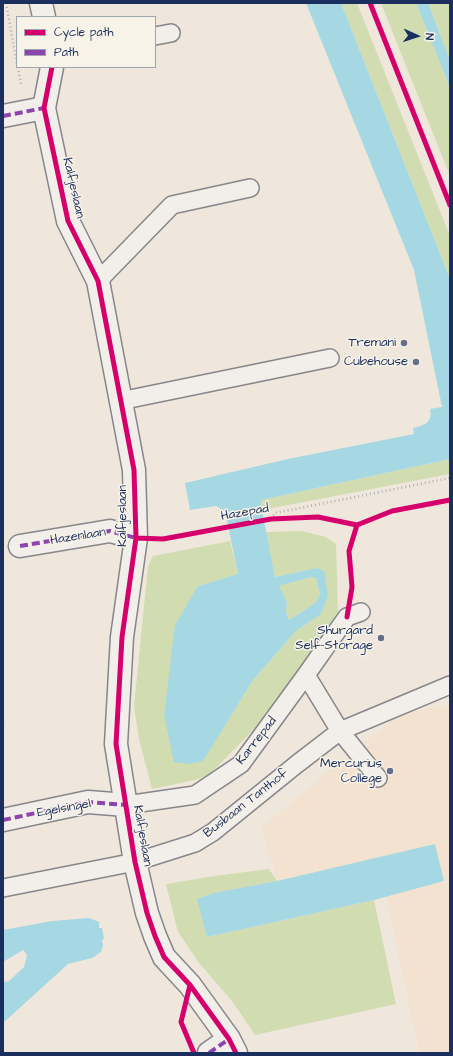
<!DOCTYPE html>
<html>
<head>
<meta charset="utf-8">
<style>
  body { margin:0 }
  #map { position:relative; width:453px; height:1056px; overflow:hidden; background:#efe6dc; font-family:"Architects Daughter",sans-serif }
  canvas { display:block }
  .frame { position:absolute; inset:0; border:4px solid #1b2f5e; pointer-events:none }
  .legend { position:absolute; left:16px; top:16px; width:140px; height:52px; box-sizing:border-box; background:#f7f3e8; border:1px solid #9fa5b1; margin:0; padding:5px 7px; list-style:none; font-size:12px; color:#1b2f5e }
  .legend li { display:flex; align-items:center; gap:8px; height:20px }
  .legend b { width:20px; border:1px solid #9fa5b1 }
  .north { position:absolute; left:397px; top:16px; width:40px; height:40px; -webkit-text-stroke:3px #f7f3e8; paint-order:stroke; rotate:93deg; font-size:11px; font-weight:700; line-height:16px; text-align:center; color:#1b2f5e }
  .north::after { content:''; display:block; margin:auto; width:14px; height:18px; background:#1b2f5e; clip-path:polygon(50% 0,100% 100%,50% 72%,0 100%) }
</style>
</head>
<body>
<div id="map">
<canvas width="453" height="1056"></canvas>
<div class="frame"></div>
<ul class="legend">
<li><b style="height:5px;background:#d6006c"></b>Cycle path</li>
<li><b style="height:5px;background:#8e44ad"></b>Path</li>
</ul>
<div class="north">N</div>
</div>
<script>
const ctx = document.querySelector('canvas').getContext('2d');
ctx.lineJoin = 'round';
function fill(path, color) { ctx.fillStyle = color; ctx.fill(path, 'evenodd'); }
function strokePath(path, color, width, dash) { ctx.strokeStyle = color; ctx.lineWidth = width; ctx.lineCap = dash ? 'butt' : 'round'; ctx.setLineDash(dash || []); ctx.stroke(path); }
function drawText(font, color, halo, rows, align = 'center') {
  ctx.font = font + ' "Architects Daughter",sans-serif'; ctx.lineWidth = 3; ctx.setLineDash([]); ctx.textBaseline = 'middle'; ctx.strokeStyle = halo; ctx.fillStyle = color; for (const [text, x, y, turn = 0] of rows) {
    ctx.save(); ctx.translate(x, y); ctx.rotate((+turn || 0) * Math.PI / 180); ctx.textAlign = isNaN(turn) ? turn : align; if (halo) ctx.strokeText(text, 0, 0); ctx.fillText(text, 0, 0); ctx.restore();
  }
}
const built = new Path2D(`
  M450,704v176l-6,1 -9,-37 -158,37 -15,-54 136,-112z
  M428,880l22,4v169h-31l-34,-163z`);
const green = new Path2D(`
  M341,3h16l93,233v43z
  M381,3h35l34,85v88z
  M428,3h22v57z
  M450,459v15l-188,36 -1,-10z
  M302,531l24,6 10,7 2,68 -36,57 -38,50 -55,56 -14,5 -43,9 -13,-50 -5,-33 14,-140 5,-10 77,-15 8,33 -40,12 5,174 50,-80 43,-49 25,-18 7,-17 -11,-28 -42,9 -9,-45z
  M311,577l5,1 4,17 -5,8 -26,17 -3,-8 1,-10 -9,-16z
  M269,869l8,12 -63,12 -7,44 167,-37 22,104 -141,31 -23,-34 -33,-38 -21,-31 -12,-48 48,-8z`);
const water = new Path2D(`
  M306,3h35l109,276v180l-189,41 1,10 13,67 42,-9 7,3 4,25 -7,18 -25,17 -43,49 -50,81 -14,3 -15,-2 -10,-47 11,-90 23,-39 40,-12 -13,-63 -9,-5 -26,4 -5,-27 103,-24 126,-25 -1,-6c11,-2 20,-6 17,-19l12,-2 -28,-137zM311,577l5,1 4,17 -5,8 -26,17 -3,-8 1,-10 -8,-16z
  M416,3h12l22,57v28z
  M435,844l9,37 -70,19 -167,37 -10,-38 16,-6 64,-12z
  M89,918l10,4v6h3l2,11 -2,1 1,6 -2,6 -9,6 -24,6 -65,59v-42l5,1 16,-15 3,-12 -4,-5 -20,12v-32l49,-9z`);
const path = new Path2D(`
  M6,3l11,61
  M18,67l3,17
  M271,519l4,-6 175,-35
  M3,721l1,4`);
const service = new Path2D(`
  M155,36l16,-3
  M98,281l74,-76 78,-17
  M120,401l210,-43
  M306,675l34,56 38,47
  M126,805l69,-10 46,-31 65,-89 41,-58 14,-5
  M3,888l132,-26 60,-19 18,-11 84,-68 43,-33 110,-46`);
const minor = new Path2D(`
  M41,3l3,14
  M52,67l-8,41 24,113 30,60 36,189 2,68 -14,99 -6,107 19,118 12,51 8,23 9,21 26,28 39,54 7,14
  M3,116l41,-8
  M20,546l90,-15 26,7
  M3,820l85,-18 38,3
  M209,1053l20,-14`);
const quiet = new Path2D(`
  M3,116l41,-8
  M20,546l90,-15 26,7
  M3,820l85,-18 38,3
  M209,1053l20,-14`);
const cycleway = new Path2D(`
  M370,3l80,202
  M52,67l-8,41 24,113 30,60 36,189 2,68 -14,99 -6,107 19,118 12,51 8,23 9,21 26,28 39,54 7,14
  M357,525l35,-14 58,-11
  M136,538l27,1 108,-20 47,-2 39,8
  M347,617l5,-30 -3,-36 8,-26
  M190,985l-9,37 13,31`);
const markers = [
  [404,343,4,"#656f8a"],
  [416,362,4,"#656f8a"],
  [381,638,4,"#656f8a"],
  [390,771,4,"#656f8a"]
];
const streetNames = [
  ["Kalfjeslaan",73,188,77],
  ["Hazepad",245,513,-10],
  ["Kalfjeslaan",123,516,-90],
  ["Hazenlaan",78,537,-9],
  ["Karrepad",257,741,-52],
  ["Busbaan Tanthof",246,804,-38],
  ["Egelsingel",64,809,-10],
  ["Kalfjeslaan",142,836,80]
];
const poiNames = [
  ["Tremani",396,343],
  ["Cubehouse",408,362],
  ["Shurgard",373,631],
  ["Self-Storage",373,646],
  ["Mercurius",382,764],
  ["College",382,779]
];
fill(built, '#f3e2d0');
fill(green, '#d1ddb1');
fill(water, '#a5d8e2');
strokePath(service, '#86868b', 20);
strokePath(minor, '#86868b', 25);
strokePath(path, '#b0b0b2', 2.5, [1, 3]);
strokePath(service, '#f2efea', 17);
strokePath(minor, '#f2efea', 22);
strokePath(quiet, '#8e44ad', 4, [8, 4]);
strokePath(cycleway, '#d6006c', 5);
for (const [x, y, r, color] of markers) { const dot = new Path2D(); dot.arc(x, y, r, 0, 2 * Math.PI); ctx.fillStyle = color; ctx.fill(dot); strokePath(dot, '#f7f3e8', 1.5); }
drawText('13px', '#1b2f5e', '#f7f3e8', streetNames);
drawText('13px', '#1b2f5e', '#f7f3e8', poiNames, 'right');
</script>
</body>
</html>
